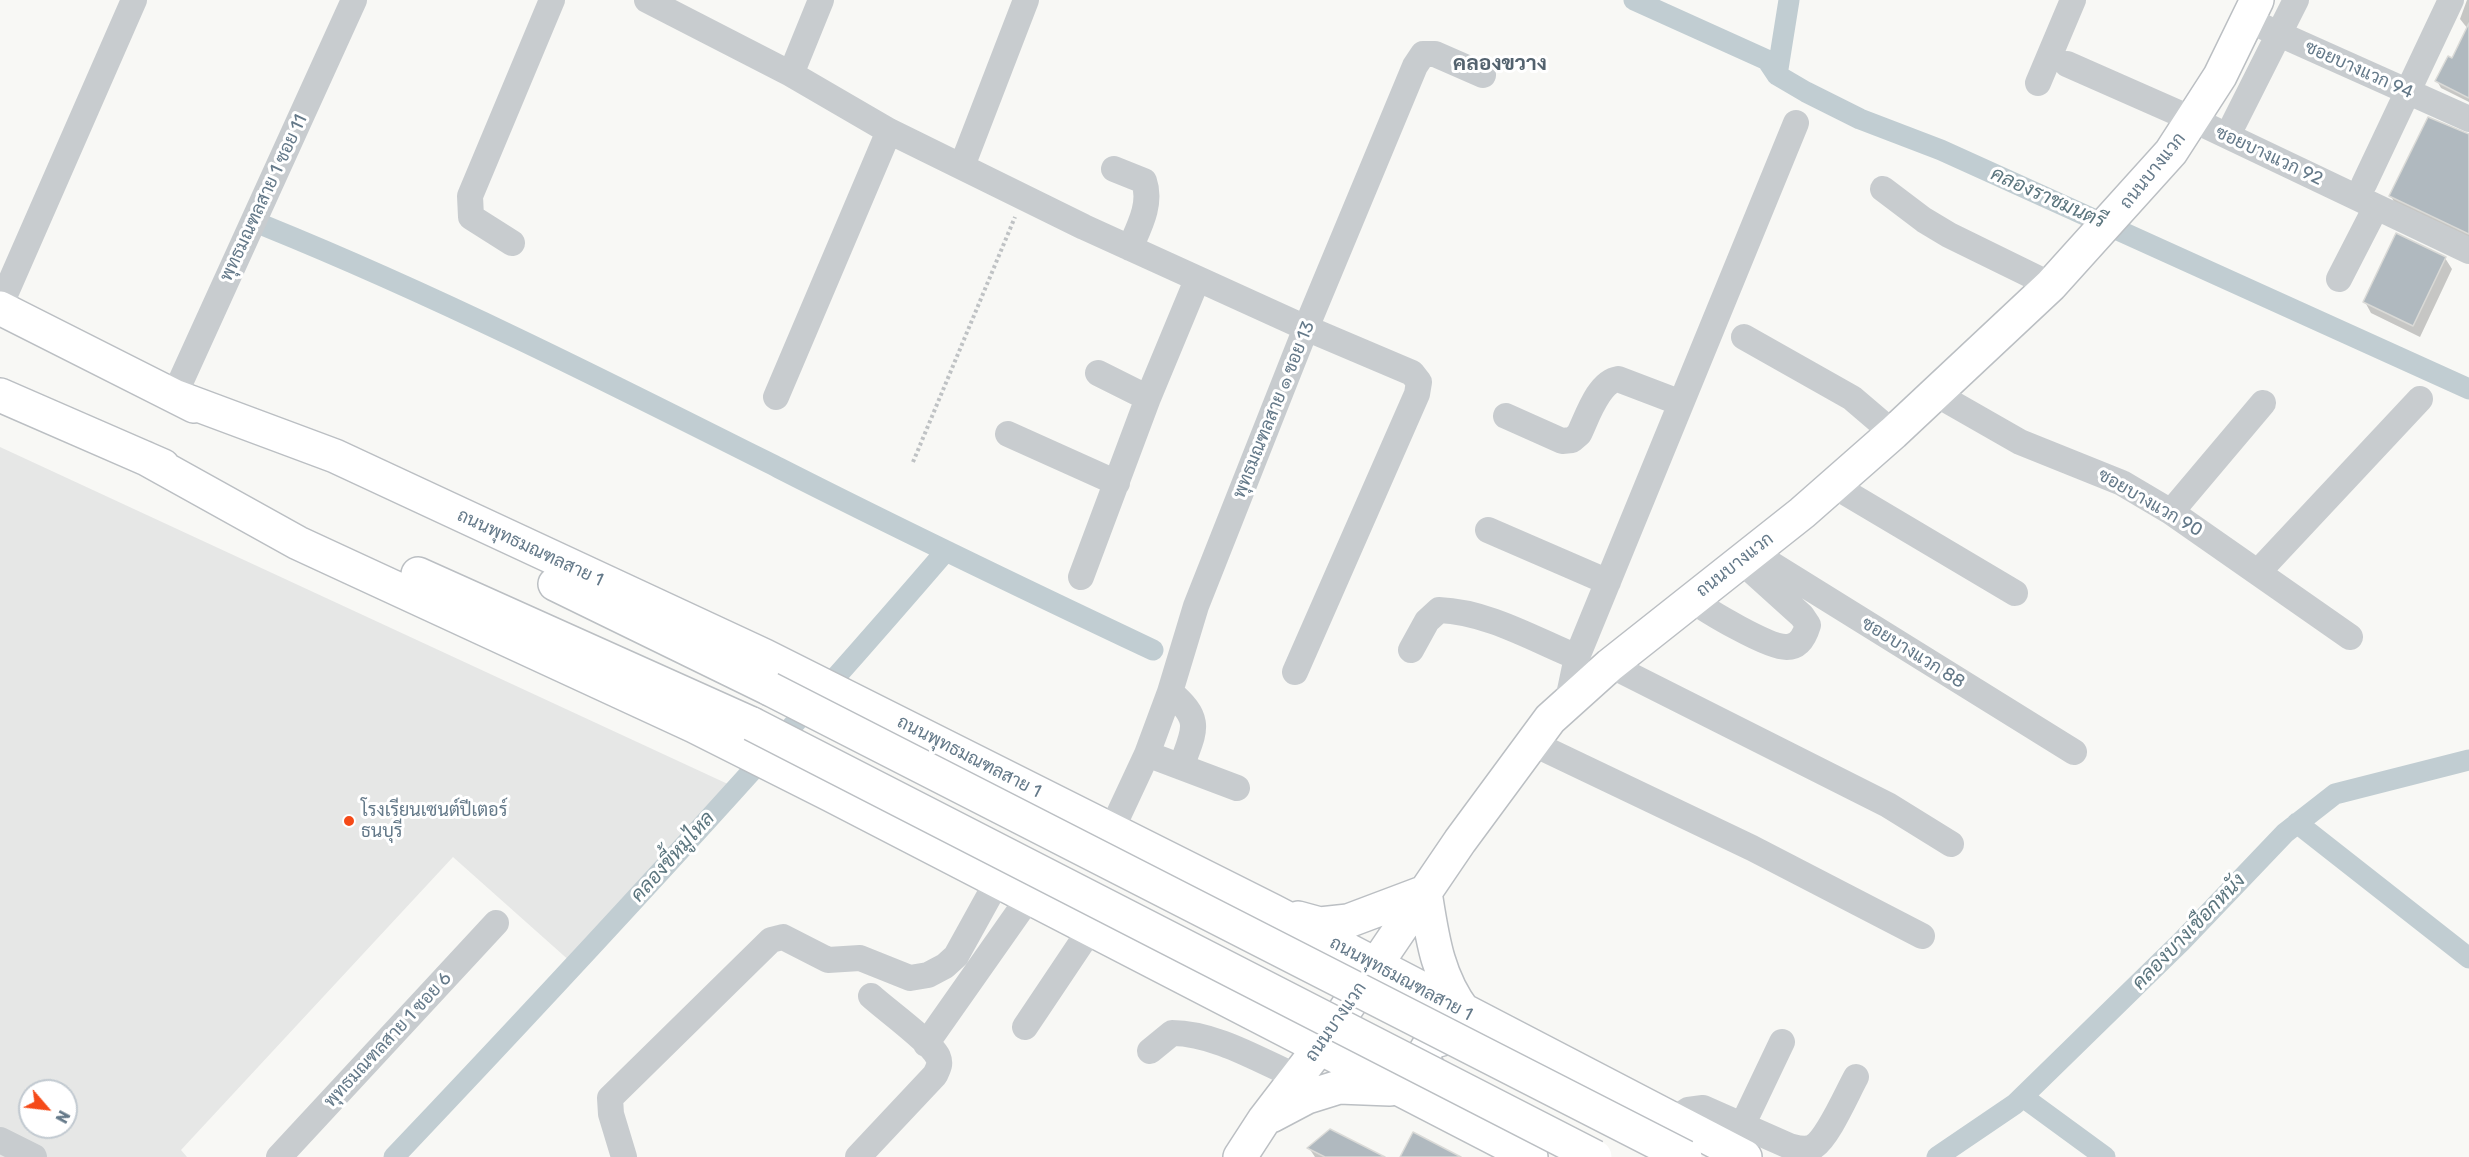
<!DOCTYPE html>
<html>
<head>
<meta charset="utf-8">
<style>
  body { margin:0 }
  #map { position:relative; width:2469px; height:1157px; overflow:hidden; background:#f8f8f5; font-family:Rubik,sans-serif }
  canvas { display:block }
  .north { position:absolute; left:18px; top:1079px; width:60px; height:60px; box-sizing:border-box; background:#fff; border:2px solid #c1c9d0; border-radius:50%; rotate:118deg; font-size:16px; font-weight:700; line-height:24px; text-align:center; color:#647989 }
  .north::after { content:''; display:block; margin:auto; width:21px; height:27px; background:#f54a18; clip-path:polygon(50% 0,100% 100%,50% 72%,0 100%) }
</style>
</head>
<body>
<div id="map">
<canvas width="2469" height="1157"></canvas>
<div class="north">N</div>
</div>
<script>
const ctx = document.querySelector('canvas').getContext('2d');
ctx.lineJoin = 'round';
function fill(path, color) { ctx.fillStyle = color; ctx.fill(path, 'evenodd'); }
function strokePath(path, color, width, dash) { ctx.strokeStyle = color; ctx.lineWidth = width; ctx.lineCap = dash ? 'butt' : 'round'; ctx.setLineDash(dash || []); ctx.stroke(path); }
function drawText(font, color, halo, rows, align = 'center') {
  ctx.font = font + ' Rubik,Sarabun,sans-serif'; ctx.lineWidth = 6; ctx.setLineDash([]); ctx.textBaseline = 'middle'; ctx.strokeStyle = halo; ctx.fillStyle = color; for (const [text, x, y, turn = 0] of rows) {
    ctx.save(); ctx.translate(x, y); ctx.rotate((+turn || 0) * Math.PI / 180); ctx.textAlign = isNaN(turn) ? turn : align; if (halo) ctx.strokeText(text, 0, 0); ctx.fillText(text, 0, 0); ctx.restore();
  }
}
const built = new Path2D(`
  M0,447l730,338 -158,178 -119,-106 -272,293 6,7h-187zM30,1091h36v36h-36z`);
const shadow = new Path2D(`
  M2467,0h2v102l-28,-14 -4,-7 16,-21 15,-31 -8,-10z
  M2469,137v102l-74,-35 -4,-8z
  M2445,258l7,11 -32,68 -49,-24 -6,-11z
  M1309,1148l73,9h-67z`);
const canal = new Path2D(`
  M1634,0l133,60 10,15 29,17 54,27 81,31 528,239
  M1777,75l12,-75
  M265,226c175,71 345,157 514,242 124,63 249,123 374,182
  M2297,823l172,135
  M2023,1097l82,60
  M394,1157c188,-198 373,-398 551,-605
  M1937,1157l78,-53 166,-162 104,-109 50,-39 134,-34`);
const building = new Path2D(`
  M2469,23v75l-34,-17 13,-25 4,2z
  M2428,117l41,17v100l-80,-38z
  M2396,233l50,24 -33,69 -50,-24z
  M1330,1129l55,28h-60l-18,-9z
  M1413,1132l48,25h-61z`);
const path = new Path2D(`
  M913,462l102,-245`);
const minor = new Path2D(`
  M647,0l144,74 98,57 195,96 222,101 106,45 7,9 -2,12 -122,278
  M2248,20l221,99
  M2067,64l127,56 275,131
  M791,74l30,-74
  M2038,83l35,-83
  M2234,123l62,-123
  M962,166l64,-166
  M1114,169l30,12c8,23 -5,46 -14,67
  M2364,184l87,-184
  M1883,189l41,31 25,15 102,50
  M512,243l-41,-26 -1,-21 82,-196
  M2339,279l37,-72
  M0,306l134,-306
  M1744,337l108,61 41,35
  M1098,373l50,25
  M1936,394l84,48 102,41 49,29 179,125
  M174,396l180,-396
  M776,397l113,-266
  M1506,416l56,25 10,-1 7,-6c8,-16 19,-52 39,-55l63,24
  M1008,434l109,49
  M1833,485l182,108
  M2171,512l92,-109
  M1488,530l120,52
  M1757,548l11,14 306,190
  M2258,572l162,-173
  M1081,577l67,-179 49,-118
  M1691,599c16,12 78,49 96,48 13,0 18,-12 21,-22l-6,-9 -62,-56
  M1411,650l16,-29 12,-11c49,2 94,29 138,47
  M1610,665l278,140 63,39
  M1170,692c34,29 24,38 11,75
  M1568,700l9,-43 219,-534
  M1532,743l220,105 170,88
  M1147,754l90,34
  M1112,829l35,-75 23,-62 26,-86 110,-278 109,-262 8,-12h12l48,21
  M1025,1027l67,-100
  M926,1044l104,-148
  M1150,1051l22,-18c42,0 87,27 125,44
  M1673,1120l15,-10 15,-2 86,38c8,2 16,5 24,1 15,-9 34,-54 43,-70
  M1742,1126l40,-84
  M0,1140l34,17
  M279,1157l217,-234
  M624,1157l-13,-43 -1,-16 161,-158 12,-3 45,23 32,-2 50,20 18,-3 17,-9 11,-10 42,-76
  M858,1157l77,-82c3,-6 6,-11 3,-18 -7,-15 -53,-48 -67,-61`);
const major = new Path2D(`
  M0,308l194,98
  M0,395l163,71
  M174,396l161,60 430,200 508,255 472,246
  M145,458l153,85 396,183 137,69 700,362
  M418,574l334,150
  M555,584l215,105
  M1425,892c7,44 12,85 40,121
  M1298,918l22,6 28,-3 77,-29
  M1441,1091l-19,-34 9,-15 33,-9 8,3
  M1271,1116l36,-19 32,-10 51,2
  M1240,1157l24,-37 56,-73 140,-206 90,-122 60,-54 192,-152 91,-80 158,-148 120,-133 49,-76 37,-76`);
const majorBridge = new Path2D(`
  M770,689l915,468
  M752,724l843,433`);
const markers = [
  [349,821,6,"#f54a18"]
];
const streetNames = [
  ["ซอยบางแวก 94",2359,70,24],
  ["ซอยบางแวก 92",2269,156,25],
  ["ถนนบางแวก",2153,171,-51],
  ["พุทธมณฑลสาย 1 ซอย 11",264,198,-65],
  ["พุทธมณฑลสาย ๑ ซอย 13",1274,410,-68],
  ["ซอยบางแวก 90",2150,503,30],
  ["ถนนพุทธมณฑลสาย 1",530,548,25],
  ["ถนนบางแวก",1735,565,-38],
  ["ซอยบางแวก 88",1913,653,32],
  ["ถนนพุทธมณฑลสาย 1",969,757,27],
  ["ถนนพุทธมณฑลสาย 1",1401,979,28],
  ["ถนนบางแวก",1336,1022,-55],
  ["พุทธมณฑลสาย 1 ซอย 6",388,1040,-47]
];
const poiNames = [
  ["โรงเรียนเซนต์ปีเตอร์",361,811],
  ["ธนบุรี",361,832]
];
const waterNames = [
  ["คลองราชมนตรี",2048,198,24],
  ["คลองขี้หมูไหล",673,857,-48],
  ["คลองบางเชือกหนัง",2189,932,-46]
];
const quarterNames = [
  ["คลองขวาง",1500,64]
];
fill(built, '#e6e7e6');
fill(shadow, '#0003');
strokePath(canal, '#c1cdd2', 21);
fill(building, '#b0b9bf');
strokePath(building, '#dadad7', 1.5);
strokePath(major, '#bbbfc3', 36);
strokePath(path, '#bfc2c4', 4, [3, 3]);
strokePath(minor, '#c8cccf', 26);
strokePath(major, '#fff', 33);
strokePath(majorBridge, '#bbbfc3', 36, []);
strokePath(majorBridge, '#fff', 33);
for (const [x, y, r, color] of markers) { const dot = new Path2D(); dot.arc(x, y, r, 0, 2 * Math.PI); ctx.fillStyle = color; ctx.fill(dot); strokePath(dot, '#fff', 2); }
drawText('18px', '#647989', '#fff', streetNames);
drawText('18px', '#647989', '#fff', poiNames, 'left');
drawText('italic 20px', '#5b757e', '#fff', waterNames);
drawText('bold 21px', '#53626e', '#fff', quarterNames);
</script>
</body>
</html>
